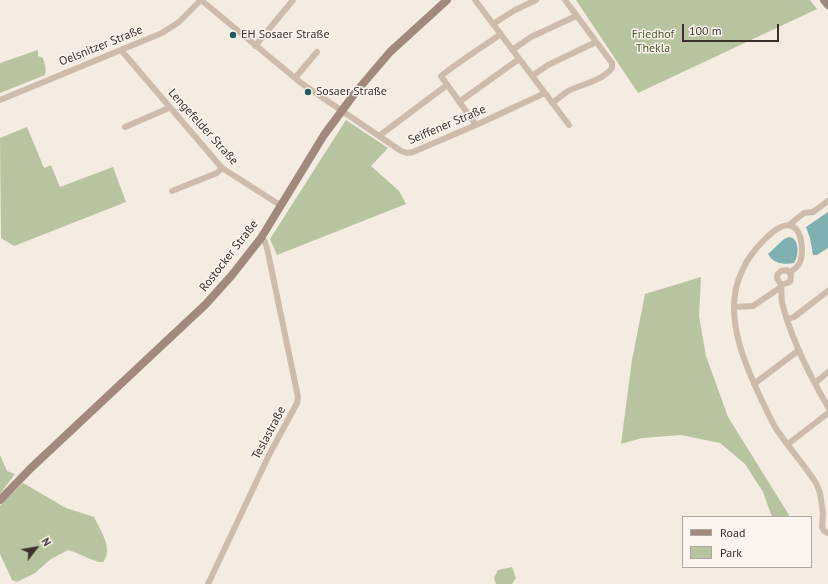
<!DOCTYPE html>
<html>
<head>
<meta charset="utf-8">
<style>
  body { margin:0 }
  #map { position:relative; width:828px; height:584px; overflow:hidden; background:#f4ebe1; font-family:"PT Sans",sans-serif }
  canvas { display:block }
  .legend { position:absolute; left:682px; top:516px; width:130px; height:52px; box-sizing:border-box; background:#fbf5ee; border:1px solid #aea6a0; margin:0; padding:5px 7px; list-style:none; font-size:12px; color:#3b302b }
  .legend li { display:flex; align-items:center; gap:8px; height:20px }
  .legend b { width:20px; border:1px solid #aea6a0 }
  .north { position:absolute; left:16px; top:528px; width:40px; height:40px; -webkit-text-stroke:3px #fbf5ee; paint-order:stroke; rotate:59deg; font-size:11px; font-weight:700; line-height:16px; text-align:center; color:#3b302b }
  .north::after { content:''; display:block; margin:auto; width:14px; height:18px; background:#3b302b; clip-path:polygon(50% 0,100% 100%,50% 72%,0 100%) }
  .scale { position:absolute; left:682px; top:24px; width:97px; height:18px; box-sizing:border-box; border:2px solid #3b302b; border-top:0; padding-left:5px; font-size:12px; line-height:14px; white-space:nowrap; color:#3b302b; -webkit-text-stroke:3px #fbf5ee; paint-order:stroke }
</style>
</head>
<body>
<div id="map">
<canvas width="828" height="584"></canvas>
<ul class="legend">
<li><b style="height:5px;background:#a18a7d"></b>Road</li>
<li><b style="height:11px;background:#b8c4a0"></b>Park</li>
</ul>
<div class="north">N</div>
<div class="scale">100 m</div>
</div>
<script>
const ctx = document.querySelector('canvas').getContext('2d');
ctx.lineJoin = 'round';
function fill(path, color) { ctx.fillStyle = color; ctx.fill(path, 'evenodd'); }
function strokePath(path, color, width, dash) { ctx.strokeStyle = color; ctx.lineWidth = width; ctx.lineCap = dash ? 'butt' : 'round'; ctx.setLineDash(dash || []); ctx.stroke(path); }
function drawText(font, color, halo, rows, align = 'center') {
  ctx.font = font + ' "PT Sans",sans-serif'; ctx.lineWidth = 3; ctx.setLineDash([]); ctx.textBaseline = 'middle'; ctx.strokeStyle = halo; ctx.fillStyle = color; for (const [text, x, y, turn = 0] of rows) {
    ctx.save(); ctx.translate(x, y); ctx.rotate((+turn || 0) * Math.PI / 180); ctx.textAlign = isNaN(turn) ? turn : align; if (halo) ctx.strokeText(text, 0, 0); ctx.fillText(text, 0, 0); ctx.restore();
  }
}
const green = new Path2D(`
  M576,0h234l7,9 -179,84z
  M38,50v6l5,2c1,5 4,11 2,17l-45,18v-30z
  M346,120l42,28 -17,18 28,25 7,13 -129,51 -7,-16z
  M27,127l17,41 7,-3 9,22 53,-20 13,35 -112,44 -13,-8 -1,-100z
  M701,277l-2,39 7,40 22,61 61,98v2h-17l-9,-25 -18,-28 -25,-21 -39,-8 -39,3 -21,6 11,-84 13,-66z
  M0,455l7,16 8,3 -15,20z
  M23,483l43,25 28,9c6,13 20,32 9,45 -8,1 -24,-9 -35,-12l-17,9 -16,14 -18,9 -5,-2 -12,-26v-48l2,-3z
  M512,567l4,11 -4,6h-16l-2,-6 4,-8z`);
const water = new Path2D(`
  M828,212v36l-11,7h-4l-3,-17 -4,-11z
  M789,237c11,1 10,19 5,26 -9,2 -21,1 -26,-9l16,-15z`);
const street = new Path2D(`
  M201,0l100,83 100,68 6,2 6,-1 63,-27 69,-32
  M475,0l94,125
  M493,24l22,-14 21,-10
  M255,46l38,-46
  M121,50l101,118 58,37
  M512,50l19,-13 45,-21
  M532,76l16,-11 48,-23
  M295,78l22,-26
  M0,100l162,-67 17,-11 22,-22
  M459,102l60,-43
  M552,103c6,-4 12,-10 18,-13 14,-6 33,-10 42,-22v-5l-47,-63
  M476,125l-35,-49c19,-15 40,-28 60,-42
  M125,127l44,-19
  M379,136l68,-51
  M172,191l45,-18 5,-5
  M789,225l15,-12 9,-1 15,-11
  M790,272c3,-2 7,-4 9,-8 5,-9 4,-33 -7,-38 -15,-6 -43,29 -48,41 -2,4 -4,9 -6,14 -13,40 8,86 25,122 4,8 8,17 12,24 13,20 29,37 41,56l4,10 3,20 -1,14 2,4 4,2
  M781,284h3l6,-2 1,-7 -4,-5 -6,1c-9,7 -1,9 0,15 1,5 0,11 1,16 8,34 28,74 46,105
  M734,307l19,-1 28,-19
  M788,319l6,-2 34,-26
  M815,383l13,-11
  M754,384l45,-34
  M788,444l40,-31
  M208,584l61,-129 28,-52 1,-6 -31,-149 -3,-8 -3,-2`);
const secondary = new Path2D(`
  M824,0l4,5
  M0,500l31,-32 175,-164 26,-29 29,-37 63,-103 31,-42 35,-41 57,-52`);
const markers = [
  [233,35,4,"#1f5a5e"],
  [308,92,4,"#1f5a5e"]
];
const poiNames = [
  ["EH Sosaer Straße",241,35],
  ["Sosaer Straße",316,92]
];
const parkNames = [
  ["Friedhof",653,35],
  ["Thekla",653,49]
];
const streetNames = [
  ["Oelsnitzer Straße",101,46,-22],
  ["Seiffener Straße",447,125,-23],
  ["Lengefelder Straße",203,127,48],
  ["Rostocker Straße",229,256,-52],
  ["Teslastraße",269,433,-62]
];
fill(green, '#b8c4a0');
fill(water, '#7fb0b2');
strokePath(street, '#cdbbac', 6);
strokePath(secondary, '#a18a7d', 8);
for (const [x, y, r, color] of markers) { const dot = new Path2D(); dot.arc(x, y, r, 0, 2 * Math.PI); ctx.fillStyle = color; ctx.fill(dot); strokePath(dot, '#fbf5ee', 1.5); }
drawText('12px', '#3b302b', '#fbf5ee', poiNames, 'left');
drawText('12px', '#4a5a2e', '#fbf5ee', parkNames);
drawText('12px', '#3b302b', '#fbf5ee', streetNames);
</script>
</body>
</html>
